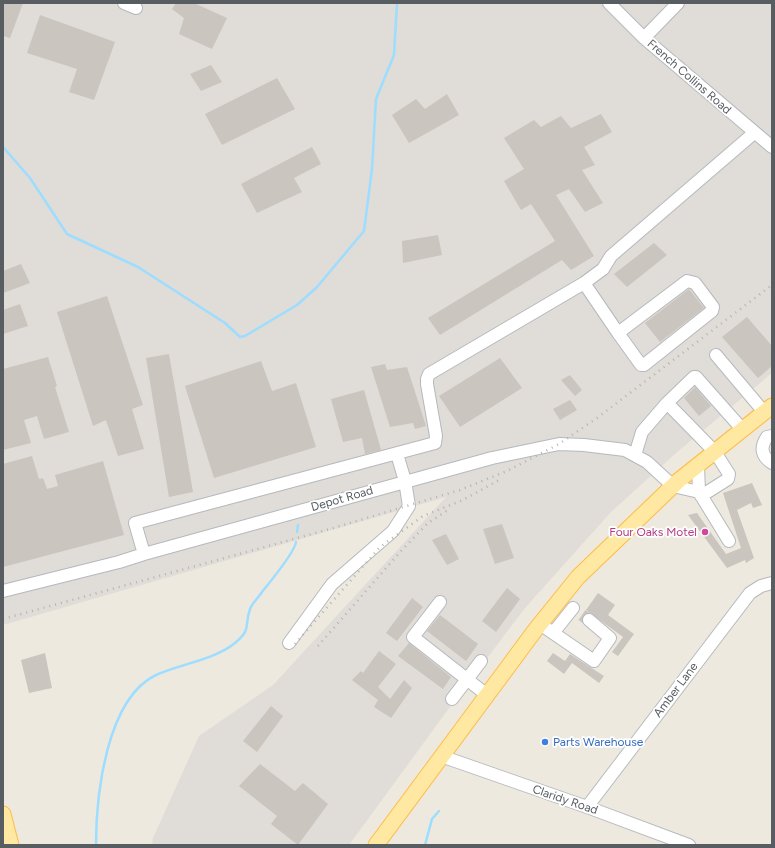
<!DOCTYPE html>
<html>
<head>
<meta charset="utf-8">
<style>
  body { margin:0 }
  #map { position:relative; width:775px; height:848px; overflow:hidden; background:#ede9df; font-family:Figtree,sans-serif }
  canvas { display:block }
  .frame { position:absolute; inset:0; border:4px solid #585d62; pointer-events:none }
</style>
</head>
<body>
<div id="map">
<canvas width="775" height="848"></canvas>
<div class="frame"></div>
</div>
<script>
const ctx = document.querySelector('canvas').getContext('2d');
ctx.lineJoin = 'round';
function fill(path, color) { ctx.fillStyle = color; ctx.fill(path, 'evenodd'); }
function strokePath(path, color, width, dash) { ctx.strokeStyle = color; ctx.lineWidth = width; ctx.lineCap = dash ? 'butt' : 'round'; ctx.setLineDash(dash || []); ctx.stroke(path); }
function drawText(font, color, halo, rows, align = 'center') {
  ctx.font = font + ' Figtree,sans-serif'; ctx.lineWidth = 3.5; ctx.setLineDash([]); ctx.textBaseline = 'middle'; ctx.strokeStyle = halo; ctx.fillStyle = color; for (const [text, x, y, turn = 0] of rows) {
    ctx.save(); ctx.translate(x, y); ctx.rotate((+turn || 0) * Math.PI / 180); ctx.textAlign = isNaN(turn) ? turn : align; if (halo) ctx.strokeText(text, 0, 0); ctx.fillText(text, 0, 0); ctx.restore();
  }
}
const industrial = new Path2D(`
  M3,3h769v370l-96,80 -65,59 -86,96 -81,107 -95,130h-197l1,-7 46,-102 74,-51 173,-188 -443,128z`);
const stream = new Path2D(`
  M3,147l27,31 37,56 71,33 87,56 15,14 5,-1 52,-31 20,-18 47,-56 8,-62 4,-70 18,-44 3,-52
  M297,532l1,-7
  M96,845c0,-49 10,-146 60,-170 24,-11 58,-15 79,-32 17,-14 9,-17 15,-34 2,-6 9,-12 12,-17 8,-10 33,-40 34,-50
  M425,845l7,-26 7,-8`);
const building = new Path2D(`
  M3,3h20l-13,35 -7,-2z
  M176,3h18l33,15 -15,31 -33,-15 5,-16 -12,-9z
  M40,15l75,27 -21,58 -25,-8 8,-23 -50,-16z
  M211,65l11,17 -21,9 -11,-17z
  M277,78l18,31 -73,36 -17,-31z
  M447,94l12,21 -50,28 -17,-28 24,-16 9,10z
  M601,114l11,18 -28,15 11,18 -13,5 21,33 -18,9 -16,-23 -13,6 38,61 -23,14 -9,-10 -122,75 -12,-17 127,-77 -24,-37 -10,6 -17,-29 20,-12 -20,-31 30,-18 7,7 20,-11 10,12z
  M312,147l9,17 -27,14 8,14 -45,21 -16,-29z
  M438,235l4,20 -39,8 -1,-22z
  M654,243l13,12 -40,32 -13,-13z
  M21,264l9,19 -27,10v-22z
  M689,289l15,19 -44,34 -15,-19z
  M107,296l36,109 -11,4 12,40 -26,7 -12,-36 -13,6 -36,-114z
  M20,304l8,22 -25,8v-24z
  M747,317l25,29v20l-14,12 -36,-41z
  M169,354l24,138 -24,5 -23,-139z
  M48,357l9,29 -2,1 14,45 -25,7 -7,-23 -13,4 7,23 -28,7v-81z
  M500,358l22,30 -62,39 -21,-31z
  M261,361l11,30 24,-8 20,64 -102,31 -29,-92z
  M385,364l2,6 20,-3 19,59 -11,3 -2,-6 -23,4 -19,-60z
  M570,375l12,15 -7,6 -14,-16z
  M695,387l16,19 -12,10 -15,-18z
  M364,390l17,60 -16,4 -3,-16 -19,4 -12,-43z
  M570,400l7,10 -17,10 -7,-11z
  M32,456l7,23 4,-1 4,11 11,-3 -3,-11 48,-14 21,74 -121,32v-103z
  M752,483l10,22 -9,3 -2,-5 -14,7 17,48 -8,5 -1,-3 -18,8 -39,-53 9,-2 29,41 15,-6 -18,-55z
  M502,524l12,34 -19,6 -12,-35z
  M446,534l13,25 -12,6 -15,-25z
  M507,588l13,11 -24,33 -14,-11z
  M598,593l17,12 -7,10 26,19 -16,22 -6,-4 11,-15 -37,-27z
  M412,598l11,9 -26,34 -11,-8z
  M440,615l38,29 -12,17 -39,-30z
  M409,643l42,34 -8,12 -45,-33z
  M379,651l17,13 -18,23 12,12 14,-19 8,8 -21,30 -17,-11 4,-7 -26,-20 9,-9 2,2z
  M45,653l7,35 -23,5 -8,-33z
  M553,653l12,8 5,-7 34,22 -5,7 -27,-20 -8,11 -17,-13z
  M271,706l12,10 -26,36 -14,-11z
  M260,764l35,27 8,-8 25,21 -30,41 -27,-21 6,-8 -38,-30z`);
const minorTunnel = new Path2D(`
  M582,615l7,5`);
const minor = new Path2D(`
  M124,3l12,5
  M609,3l35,35 128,109
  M644,38l34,-35
  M618,333l23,32h3l68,-54 1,-4 -18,-24 -8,-2 -69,52 -34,-50 19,-14 8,-13 143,-123
  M716,355l48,57
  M667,403l27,-26h2l46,52
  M772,436l-5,1c-7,10 -6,19 5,26
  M635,455l7,-23 25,-29 48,49 14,22 -1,5 -27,17
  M698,465l1,27
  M144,554l-9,-31 300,-80 1,-7 -9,-52v-5l2,-5 155,-91
  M3,591l116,-29 25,-8 348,-96 67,-14 25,1 41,5 22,12 26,24 26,6 30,49
  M440,602l-27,35 74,58
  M540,624l54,37 16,-23 -21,-18
  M553,633l20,-25
  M289,643l43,-59 61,-53 16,-25 -4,-25 -8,-27
  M452,699l29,-38
  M441,756l146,51 102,38
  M587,807l163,-214 11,-7 11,-3`);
const major = new Path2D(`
  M3,814l8,31
  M376,845l160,-216 42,-52 100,-96 94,-75`);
const rail = new Path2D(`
  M3,619l327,-90 130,-39 47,-19 52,-27 38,-26 175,-133
  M295,644l85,-97 43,-31 40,-16 36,-20
  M318,646l83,-95 27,-28 20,-13`);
const markers = [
  [705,532,4,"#d1479c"],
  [545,742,4,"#3f7fe0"]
];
const streetNames = [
  ["French Collins Road",689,77,41],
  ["Depot Road",342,499,-16],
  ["Amber Lane",676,690,-53],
  ["Claridy Road",565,800,19]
];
const hotelNames = [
  ["Four Oaks Motel",697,532]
];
const shopNames = [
  ["Parts Warehouse",553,742]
];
fill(industrial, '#e0dcd7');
strokePath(stream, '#9dddff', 2.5);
fill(building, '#cac5be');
strokePath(minorTunnel, '#c8c6c0', 12, [12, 6]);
strokePath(minor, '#b5b9be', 14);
strokePath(major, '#ffbb46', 17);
strokePath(minor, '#fff', 12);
strokePath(major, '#ffe8a2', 15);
strokePath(rail, '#b2b3b3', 2.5, [1, 5]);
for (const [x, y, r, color] of markers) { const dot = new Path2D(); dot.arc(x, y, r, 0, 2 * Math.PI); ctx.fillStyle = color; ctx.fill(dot); strokePath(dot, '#fff', 1.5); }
drawText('12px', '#585d62', '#fff', streetNames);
drawText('12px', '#b23c85', '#fff', hotelNames, 'right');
drawText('12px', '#366cbe', '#fff', shopNames, 'left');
</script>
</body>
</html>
